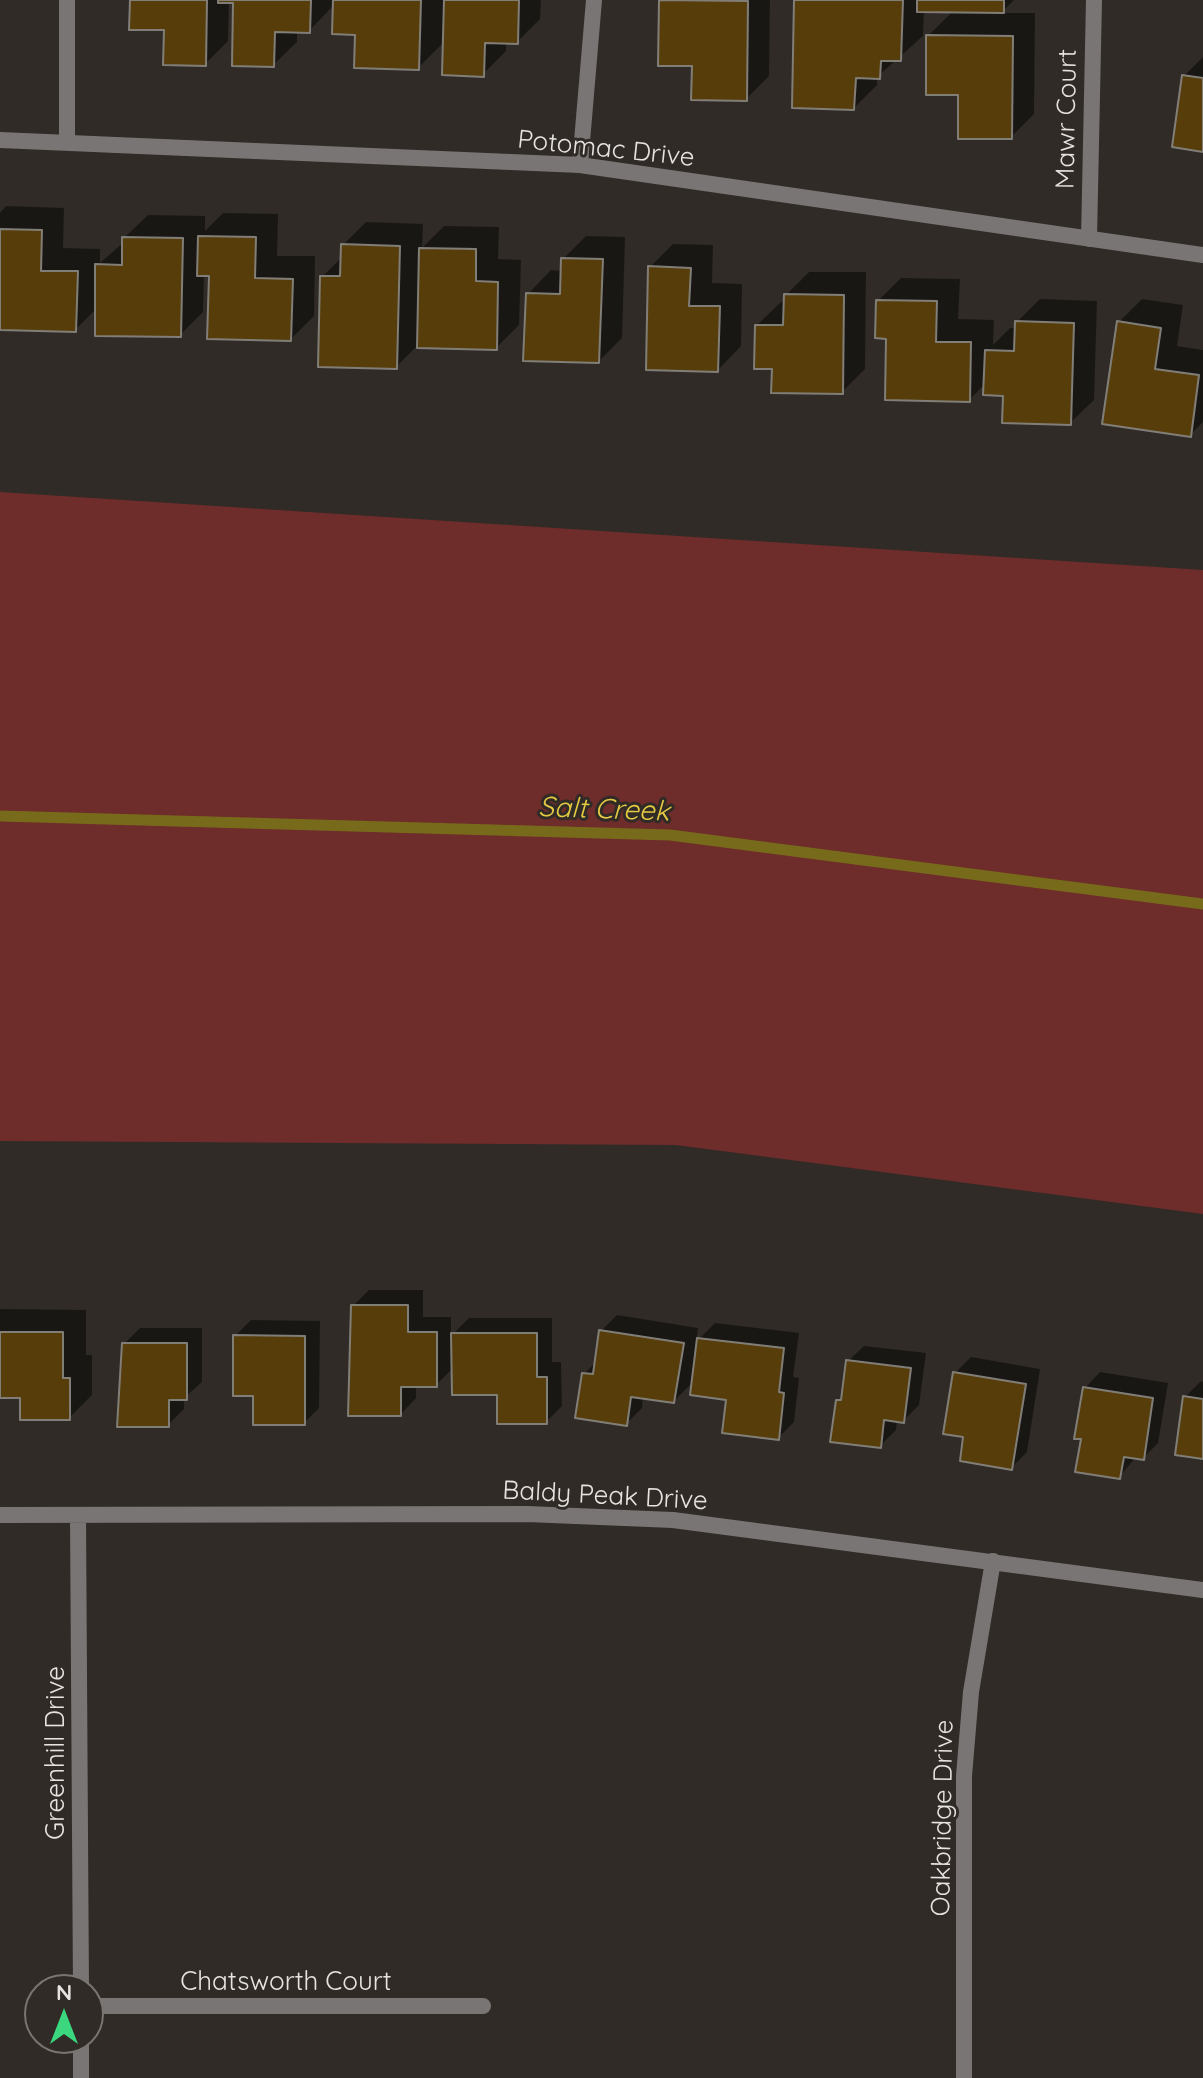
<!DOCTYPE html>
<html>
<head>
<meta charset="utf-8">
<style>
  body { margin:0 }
  #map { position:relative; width:1203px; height:2078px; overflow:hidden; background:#302b27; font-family:Quicksand,sans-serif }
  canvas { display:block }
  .north { position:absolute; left:24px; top:1974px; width:80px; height:80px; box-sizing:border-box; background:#302b27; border:2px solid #797571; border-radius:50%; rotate:0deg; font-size:22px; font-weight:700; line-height:32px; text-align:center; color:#e6e3e1 }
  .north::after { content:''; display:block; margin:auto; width:28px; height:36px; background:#3ad77f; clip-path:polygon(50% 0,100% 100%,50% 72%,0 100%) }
</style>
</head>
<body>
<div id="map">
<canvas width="1203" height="2078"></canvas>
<div class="north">N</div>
</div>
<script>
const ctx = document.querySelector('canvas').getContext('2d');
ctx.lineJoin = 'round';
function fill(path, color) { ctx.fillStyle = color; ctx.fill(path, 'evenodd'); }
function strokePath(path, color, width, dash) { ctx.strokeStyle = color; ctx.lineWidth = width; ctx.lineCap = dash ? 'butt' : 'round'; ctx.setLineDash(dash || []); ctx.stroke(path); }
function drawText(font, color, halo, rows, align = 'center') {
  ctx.font = font + ' Quicksand,sans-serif'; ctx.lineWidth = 6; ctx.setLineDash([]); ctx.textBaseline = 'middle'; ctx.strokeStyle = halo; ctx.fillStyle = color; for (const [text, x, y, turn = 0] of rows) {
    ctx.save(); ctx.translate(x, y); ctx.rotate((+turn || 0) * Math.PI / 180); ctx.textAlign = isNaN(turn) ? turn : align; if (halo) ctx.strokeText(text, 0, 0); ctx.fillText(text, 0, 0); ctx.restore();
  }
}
const green = new Path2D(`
  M0,492l1203,78v644l-527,-69 -676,-4z`);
const shadow = new Path2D(`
  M132,0h409l-1,19 -23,23h-11v9l-23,23 -38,-33 -27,27 -61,-35 -23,-28 -25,26 -12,-1v12l-24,23 -38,-64h-6l-1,40 -23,23z
  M661,0h109l-1,76 -23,23 -52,-34 -34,-1z
  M796,0h218l-13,13h34l-1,101 -23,23 -51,-44 -32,-57 26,-26h-30l-1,26 -46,41v8l-23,23z
  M1203,57v93l-19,-74z
  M6,206l58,2 -1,40 37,1v14l24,-21v-4l24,-23 57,1v15l18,-18 55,1 -1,42h38l-1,60 -23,23 -80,-65h-7l-1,38 -23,23 -83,-27 -22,22 -75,-2v-115z
  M366,222l57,2 -1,24 22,-22 55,1 -1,32 23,1 -2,65 -23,23 -79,-2 -21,21 -74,-90 21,-21v-11z
  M586,236l39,1 -3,101 -23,23 -71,-67 23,-24 12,1v-12z
  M673,244l40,1 -1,38 30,1 -1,62 -23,24 -68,-103z
  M809,272h57l-1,97 -23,23 -68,-25 -17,-42 24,-23h5v-7z
  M901,278l59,1 -2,40 36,1 -1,25 17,-17h6l1,-6 23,-23 57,2 -3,99 -24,23 -84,-40 -17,17 -81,-63 -10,-36z
  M1142,299l41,6 -6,41 26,4v72l-13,13 -71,-113z
  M369,1290h54v27h28v19l18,-18h83v44h9l1,44 -16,16 -92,-55 -18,18h-20v13l-15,16 -48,-108z
  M0,1309l86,1v45h6v40l-23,23 -47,-22h-22z
  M617,1315l81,13 -2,14 19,-19 84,10 -6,44 6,1 -5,44 -16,16 -50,-40 -34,-17 -20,20 -31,-5 -1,12 -16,16 -42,-50 13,-13 4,-30z
  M251,1320l69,1 -1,87 -15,15 -49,-29 -20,-58z
  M140,1328h62v54l-18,16v11l-16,16 -44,-81z
  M864,1346l62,7 -7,52 -16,16 -6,-1 -1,10 -16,16 -42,-45 6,-6 4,-34z
  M971,1357l69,12 -13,83 -16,16 -45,-32 -11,-63z
  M1100,1372l68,11 -10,60 -15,15 -7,-1 -17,20 -36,-40 2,-49z
  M1201,1381l2,1v75l-18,-60z`);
const stream = new Path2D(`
  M0,816l670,19 533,69`);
const building = new Path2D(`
  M130,0h77l-1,66 -43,-1 1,-35h-35z
  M218,0h93l-1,33 -35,-1 -1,35 -42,-1 1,-63h-15z
  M333,0h88l-2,70 -65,-2 1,-33 -23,-1z
  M444,0h75l-1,44 -33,-1 -1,34 -42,-2z
  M659,0l89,1 -1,100 -56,-1 1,-34h-34z
  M794,0h109l-2,61h-20l-1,18 -24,-1 -2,32 -62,-2z
  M917,0h87v13l-87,-1z
  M926,35l87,1 -1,103h-54v-44h-32z
  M1182,75l21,3v74l-31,-5z
  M0,229l42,1 -1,41h37l-2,61 -76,-2z
  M198,236l58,1 -1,41 38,1 -2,62 -84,-2 2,-63h-12z
  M122,237l61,1 -2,99 -86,-1v-72l27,1z
  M341,244l59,2 -3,123 -79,-2 2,-91h20z
  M419,248l57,1v32l22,1 -1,68 -80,-2z
  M561,258l42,1 -4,104 -76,-2 3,-68 34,1z
  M648,266l43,2 -2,38h31l-2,66 -72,-2z
  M784,294l60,1 -1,99 -72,-1 1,-24h-18l1,-44h28z
  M876,300l61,1 -1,41h35l-1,60 -85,-2 1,-61 -11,-1z
  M1015,321l59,2 -3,102 -69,-2 1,-27 -20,-1 2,-45 29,1z
  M1117,321l44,7 -6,41 44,6 -8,62 -89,-13z
  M351,1305h57v27h29v55h-36v29h-53z
  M599,1330l85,13 -10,60 -43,-6 -4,29 -52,-8 7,-45 11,1z
  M0,1332h63v46h7v42h-50v-22h-20z
  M451,1333h86v44h10v47h-50v-29h-45z
  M233,1335l72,1v89h-52v-29h-20z
  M697,1338l87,10 -5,44 5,1 -5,47 -57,-7 4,-33 -36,-5z
  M122,1343h65v57h-18v27h-52z
  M846,1360l65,8 -7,55 -20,-3 -3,28 -51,-6 6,-42h5z
  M953,1372l73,12 -14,86 -52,-9 3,-24 -20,-3z
  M1083,1387l70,11 -9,62 -20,-3 -4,22 -45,-7 6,-33h-7z
  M1183,1396l20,3v60l-28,-4z`);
const street = new Path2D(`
  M0,140l580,25 623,90
  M67,140v-140
  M580,165l14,-165
  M1089,239l5,-239
  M0,1515l527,-1 146,6 530,70
  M78,1516l3,474
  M88,2006h395
  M81,2038v40
  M964,2078v-302l7,-84 22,-131`);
const streetNames = [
  ["Mawr Court",1067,119,-89],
  ["Potomac Drive",606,149,6],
  ["Baldy Peak Drive",605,1496,3],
  ["Greenhill Drive",56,1753,-90],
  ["Oakbridge Drive",943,1818,-89],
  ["Chatsworth Court",286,1982]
];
const waterNames = [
  ["Salt Creek",604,810,2]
];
fill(green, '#6e2c2a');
fill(shadow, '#0007');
strokePath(stream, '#786a1b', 11);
fill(building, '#563d0a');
strokePath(building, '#817e78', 2);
strokePath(street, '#787574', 16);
drawText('26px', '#e6e3e1', '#302b27', streetNames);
drawText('italic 28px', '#e4ca43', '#302b27', waterNames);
</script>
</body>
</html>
